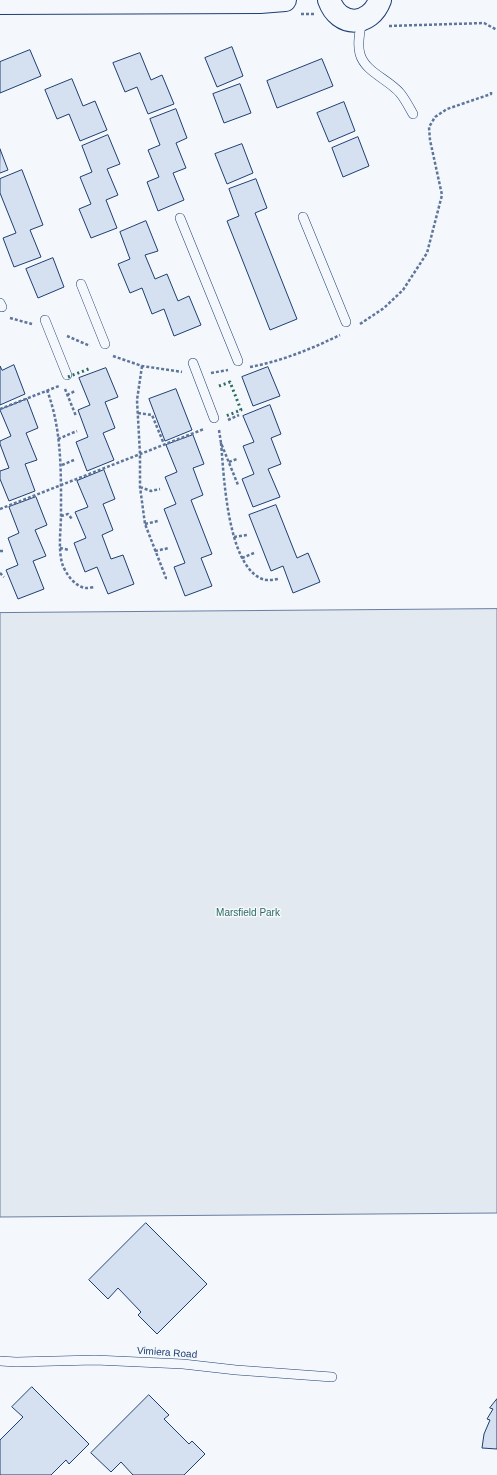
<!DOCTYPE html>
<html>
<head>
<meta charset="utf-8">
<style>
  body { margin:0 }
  canvas { display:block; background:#f4f7fb }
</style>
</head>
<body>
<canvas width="497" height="1475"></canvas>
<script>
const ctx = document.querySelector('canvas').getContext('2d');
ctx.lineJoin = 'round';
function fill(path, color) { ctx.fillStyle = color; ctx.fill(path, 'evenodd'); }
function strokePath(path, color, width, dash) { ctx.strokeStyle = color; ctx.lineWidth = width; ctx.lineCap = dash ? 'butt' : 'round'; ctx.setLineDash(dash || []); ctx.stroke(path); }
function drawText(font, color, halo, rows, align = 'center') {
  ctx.font = font + ' Arial,sans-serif'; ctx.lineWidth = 3; ctx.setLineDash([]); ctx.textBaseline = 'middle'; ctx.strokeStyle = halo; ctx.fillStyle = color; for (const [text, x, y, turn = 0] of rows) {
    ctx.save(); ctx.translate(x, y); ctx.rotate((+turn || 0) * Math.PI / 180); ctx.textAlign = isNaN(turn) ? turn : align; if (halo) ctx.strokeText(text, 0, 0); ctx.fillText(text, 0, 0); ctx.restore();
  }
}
const green = new Path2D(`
  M497,609v604l-497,4v-604z`);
const building = new Path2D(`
  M232,47l11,29 -26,11 -12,-29z
  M30,50l11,26 -41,17v-31z
  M140,53l11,27 11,-5 12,29 -26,10 -11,-27 -12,5 -12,-29z
  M322,59l11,27 -56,22 -10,-27z
  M72,79l11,27 12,-5 12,29 -27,11 -11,-27 -12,5 -12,-29z
  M240,84l11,29 -27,10 -11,-29z
  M344,102l11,29 -26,11 -12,-29z
  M176,109l11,29 -11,5 10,25 -13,5 11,27 -26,11 -11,-29 12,-5 -11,-27 12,-5 -10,-26z
  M108,135l12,29 -13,5 11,26 -12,5 11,28 -26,10 -12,-29 12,-5 -11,-27 12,-5 -10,-26z
  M358,137l11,29 -26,11 -11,-29z
  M242,144l11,29 -26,11 -12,-30z
  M0,149l8,21 -8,3z
  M22,170l21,55 -13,5 11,27 -27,10 -11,-29 13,-5 -16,-40v-14z
  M256,179l11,29 -12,5 42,106 -27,11 -43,-109 12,-5 -10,-27z
  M146,221l12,30 -13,4 10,24 12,-5 11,27 11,-5 12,29 -27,11 -10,-27 -12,5 -10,-26 -12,5 -12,-29 12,-5 -10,-27z
  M53,258l11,29 -26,11 -12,-29z
  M14,365l11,29 -25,11v-39l2,4z
  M268,367l12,29 -27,10 -11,-29z
  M106,368l12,29 -13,5 10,26 -12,5 11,27 -27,11 -11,-29 12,-5 -10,-27 12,-5 -11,-27z
  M176,389l16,41 -27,11 -16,-42z
  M27,399l11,29 -12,5 11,27 -12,4 10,27 -26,10 -9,-22v-8l9,-3 -9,-24v-3l11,-5 -11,-26z
  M270,405l11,29 -10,4 10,26 -13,5 12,28 -27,10 -11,-28 12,-5 -11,-28 11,-4 -11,-26z
  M193,435l11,29 -11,4 10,27 -12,5 21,54 -11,4 11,28 -27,10 -11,-29 11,-4 -21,-54 12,-5 -11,-27 12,-5 -11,-27z
  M104,470l11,29 -12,5 10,26 -11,5 9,24 12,-4 11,29 -26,10 -11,-27 -12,5 -11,-29 12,-5 -11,-26 13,-5 -11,-26z
  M36,497l11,28 -12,5 11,26 -13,5 11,28 -26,10 -12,-29 12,-5 -10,-27 11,-5 -10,-26z
  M276,505l21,53 11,-5 12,29 -27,11 -10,-27 -12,5 -22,-56z
  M146,1223l61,61 -50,50 -19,-19 3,-3 -23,-24 -10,11 -19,-19z
  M32,1387l57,57 -20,20 -3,-4 -15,15h-51v-35l23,-23 -11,-10z
  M149,1395l20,20 -5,4 25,25 3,-3 13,13 -21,21h-51l-12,-13 -10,10 -20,-19z
  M497,1399v50l-15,-1 2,-14 6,-14 -3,-1 6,-10 -3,-1z`);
const path = new Path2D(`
  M301,14h13
  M389,26l95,-3 13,7
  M10,318l22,6
  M360,324l24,-16 19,-18 24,-37 15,-58 -12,-55 -1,-13 6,-10 12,-8 44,-15v-3
  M67,336l23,10
  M113,356l29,10 40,6
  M142,366l-5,34 3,54v33l5,37 21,54h1
  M250,367c32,-6 61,-18 90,-32
  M211,373l17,-3
  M65,389l11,27
  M47,390c15,40 14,82 14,124 0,16 -3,33 1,49 3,10 13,24 24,25 3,0 7,-1 9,-1
  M67,395l8,-4
  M0,409l59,-23
  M138,413l14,2 12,29
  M228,420l11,-5
  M219,430l2,13 17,42
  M58,439l19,-8
  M221,443c3,33 6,118 39,135 6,3 12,2 18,1
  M229,462l8,-3
  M62,465l12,-5
  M140,487l11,4 9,-2
  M0,509l204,-80
  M61,516l7,-2 4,5
  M145,524l13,-3
  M234,537l13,-2
  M60,548l9,2
  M0,551h3
  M155,551l14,-3
  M242,558l12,-5
  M0,573l4,4`);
const lane = new Path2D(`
  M362,20c-2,10 -5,24 -2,34 5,18 28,25 40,39 5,6 9,14 13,21
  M303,217l43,105
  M180,218l58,143
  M81,284l24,60
  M0,303l2,4
  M45,320l22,55
  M193,363l21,55
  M0,1361l16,1 79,-2 88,4 53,6 96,7`);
const secondary = new Path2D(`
  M329,0c10,28 41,27 51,0
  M0,3l260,-1 25,-2`);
const hedge = new Path2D(`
  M68,377l23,-9
  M219,386l11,-4 11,28 -15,6`);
const parkNames = [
  ["Marsfield Park",248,913]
];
const streetNames = [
  ["Vimiera Road",167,1353,4]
];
fill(green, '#e3e9f0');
strokePath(green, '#687fa3', 1);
fill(building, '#d5e0f0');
strokePath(building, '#1d3f73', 1);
strokePath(lane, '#1d3f73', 10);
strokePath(secondary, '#1d3f73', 24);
strokePath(path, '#5e769c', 2.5, [3, 2]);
strokePath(lane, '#f4f7fb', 9);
strokePath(secondary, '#f4f7fb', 22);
strokePath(hedge, '#2c6c60', 3, [2, 3]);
drawText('10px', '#2c6c60', '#f4f7fb', parkNames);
drawText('10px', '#1d3f73', '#f4f7fb', streetNames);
</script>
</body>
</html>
